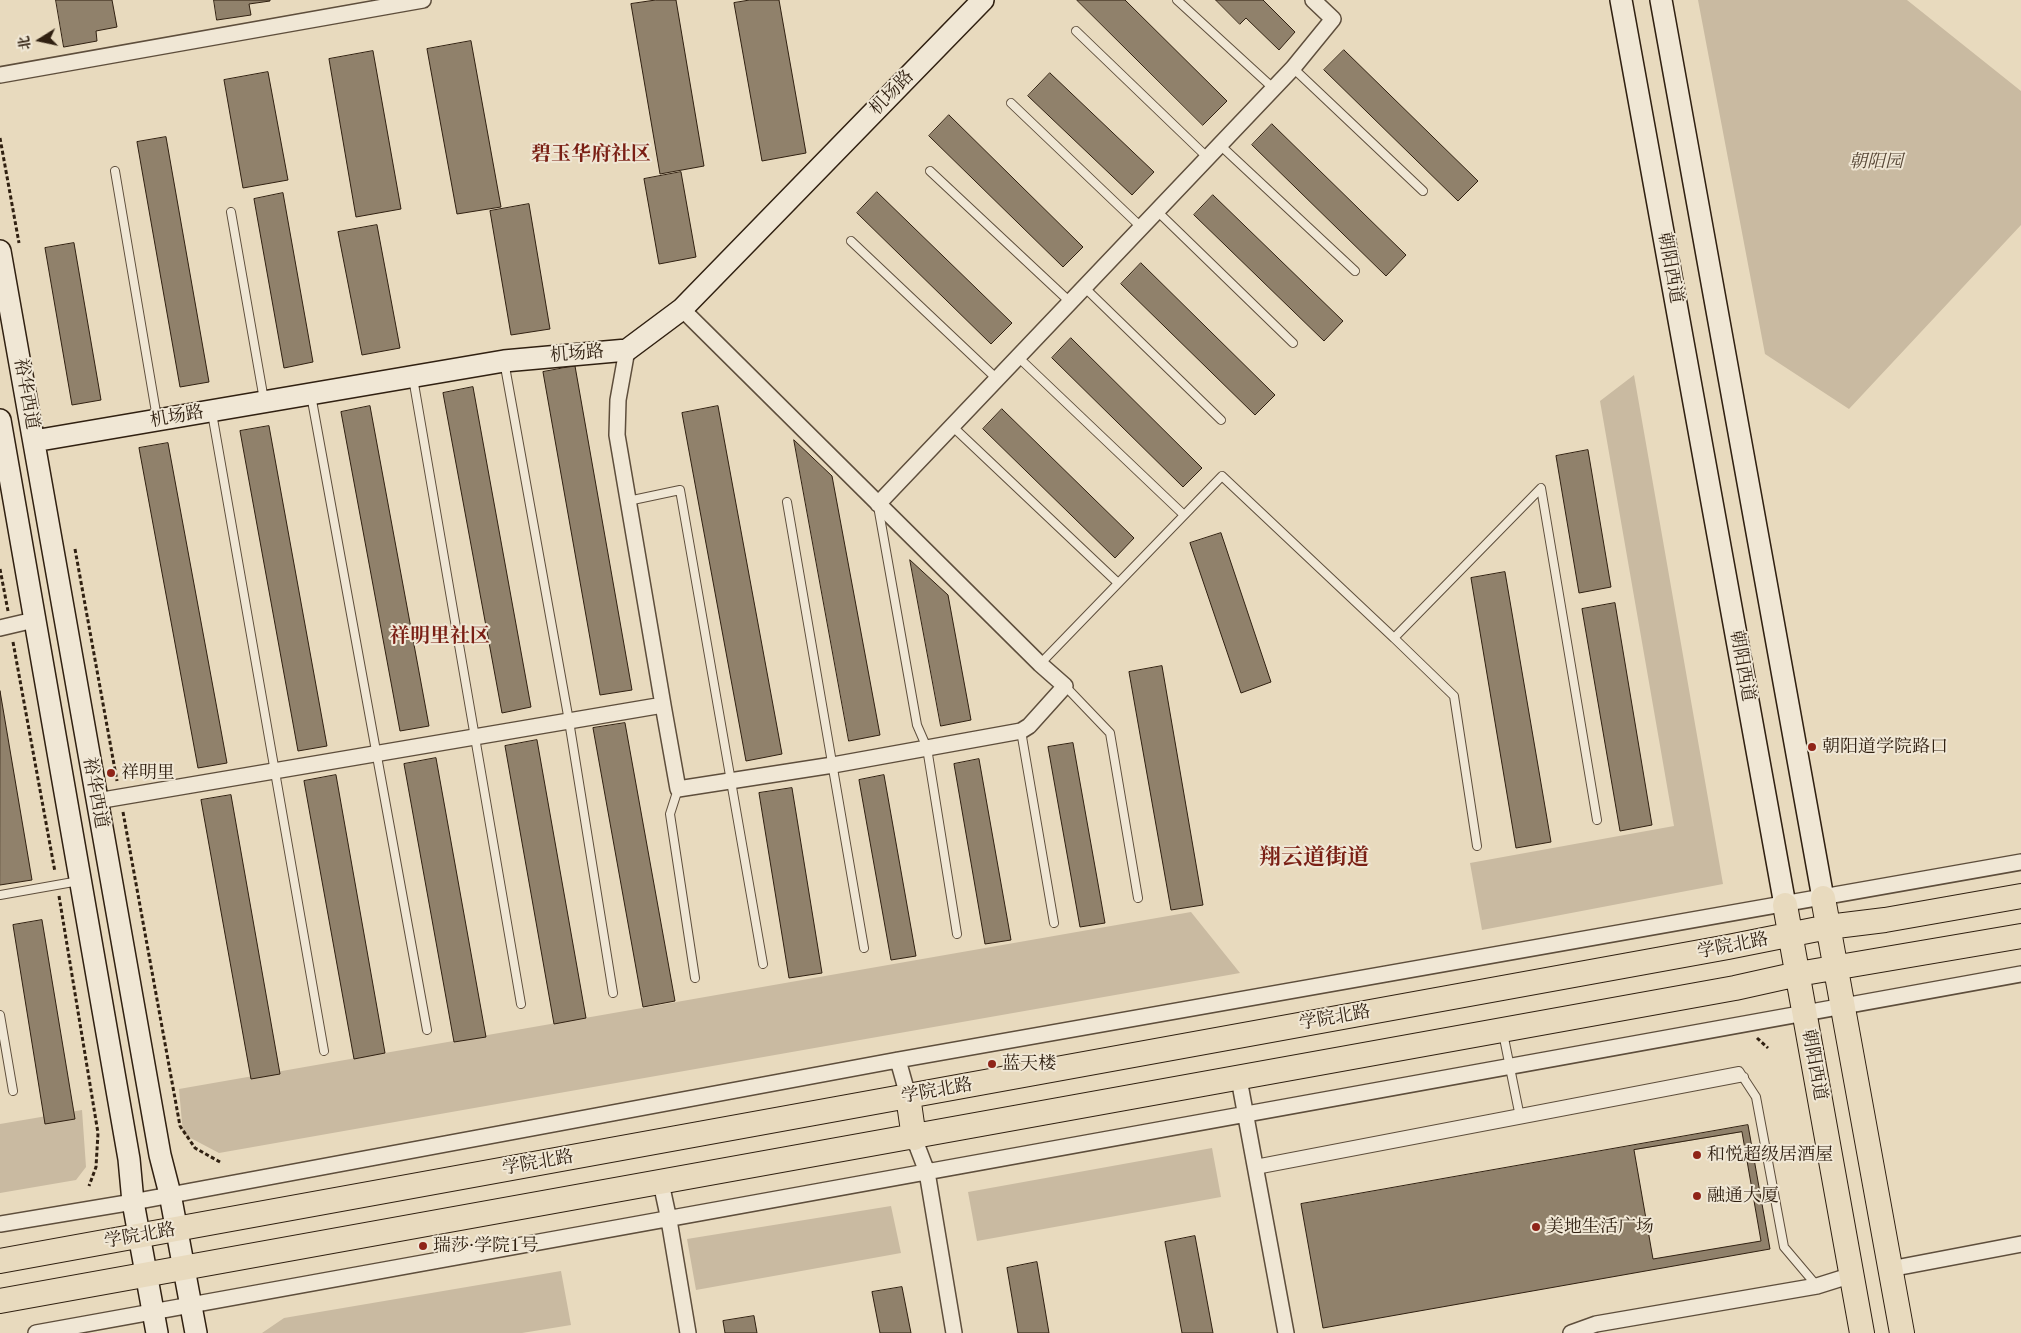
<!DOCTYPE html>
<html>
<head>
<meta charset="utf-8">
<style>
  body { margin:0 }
  #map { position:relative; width:2021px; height:1333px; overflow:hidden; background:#e8dabe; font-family:"Old Standard TT","Noto Serif SC",serif }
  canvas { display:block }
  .north { position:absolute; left:15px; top:15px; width:50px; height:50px; -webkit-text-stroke:4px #f0e7d5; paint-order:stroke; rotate:260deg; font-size:14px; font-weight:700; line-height:20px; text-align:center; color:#302011 }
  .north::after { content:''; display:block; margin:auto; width:18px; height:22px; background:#302011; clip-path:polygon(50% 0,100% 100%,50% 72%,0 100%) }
</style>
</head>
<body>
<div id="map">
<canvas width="2021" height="1333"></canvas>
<div class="north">北</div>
</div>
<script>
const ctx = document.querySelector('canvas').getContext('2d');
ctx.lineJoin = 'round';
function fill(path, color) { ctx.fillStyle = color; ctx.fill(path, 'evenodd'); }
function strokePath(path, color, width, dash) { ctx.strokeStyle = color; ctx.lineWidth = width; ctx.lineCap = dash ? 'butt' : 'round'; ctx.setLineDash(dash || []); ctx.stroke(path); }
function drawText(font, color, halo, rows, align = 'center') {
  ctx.font = font + ' "Old Standard TT","Noto Serif SC",serif'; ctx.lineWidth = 4; ctx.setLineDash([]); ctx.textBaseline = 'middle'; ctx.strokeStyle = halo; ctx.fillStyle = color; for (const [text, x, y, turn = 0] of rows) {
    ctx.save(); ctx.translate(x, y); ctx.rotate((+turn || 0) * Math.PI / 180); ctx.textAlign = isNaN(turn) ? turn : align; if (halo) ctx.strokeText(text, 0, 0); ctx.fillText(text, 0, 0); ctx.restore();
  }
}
const green = new Path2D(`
  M1698,0h209l114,91v134l-172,184 -84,-55z
  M1634,375l89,509 -241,46 -12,-67 204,-37 -74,-425z
  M1191,912l49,61 -1021,180 -36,-19 -4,-45z
  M82,1110l4,57 -10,13 -76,13v-69z
  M1212,1148l9,49 -244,44 -9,-49z
  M891,1206l10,47 -205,37 -9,-51z
  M561,1271l10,54 -49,8h-260l22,-15z`);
const building = new Path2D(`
  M56,0h56l5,27 -21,4 1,10 -33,6z
  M214,0h56v1l-21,3 2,11 -34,5z
  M656,0h20l28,166 -44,8 -29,-170z
  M750,0h29l27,153 -44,8 -28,-158z
  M1077,0h48l102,101 -24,24z
  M1216,0h47l32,32 -16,18 -33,-32 -6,6z
  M471,41l30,166 -44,7 -30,-165z
  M1344,50l134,131 -20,20 -134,-131z
  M373,51l28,158 -45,8 -27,-158z
  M268,72l20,108 -45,8 -19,-108z
  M1050,73l104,99 -22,23 -104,-99z
  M949,115l134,132 -20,20 -134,-131z
  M1272,124l134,131 -20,21 -134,-131z
  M166,137l43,245 -29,5 -43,-245z
  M681,172l15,85 -37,7 -15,-85z
  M877,192l135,131 -21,21 -134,-131z
  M283,193l30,169 -29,6 -30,-169z
  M1213,195l130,126 -19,20 -130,-126z
  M529,204l21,125 -39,6 -21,-124z
  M377,225l23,123 -38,7 -24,-123z
  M74,243l27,157 -29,5 -27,-157z
  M1141,263l134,132 -20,20 -134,-131z
  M1071,338l131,130 -19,19 -131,-129z
  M575,366l57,324 -32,5 -57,-323z
  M473,387l58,320 -29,6 -59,-320z
  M370,406l59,320 -29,5 -59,-319z
  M718,406l64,348 -36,7 -64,-348z
  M1002,409l132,129 -19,20 -132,-129z
  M269,426l58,320 -29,5 -58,-320z
  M794,440l38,36 48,259 -31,6z
  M168,443l59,320 -29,5 -59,-320z
  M1588,450l23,137 -32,6 -23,-137z
  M1221,533l50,149 -30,11 -51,-150z
  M910,560l38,35 23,125 -30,6z
  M1505,572l46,270 -35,6 -45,-270z
  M1615,603l37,222 -32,6 -38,-222z
  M1162,666l41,239 -32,5 -42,-238z
  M0,691l32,189 -32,5z
  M625,723l50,278 -32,6 -50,-279z
  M537,740l49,278 -32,6 -49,-278z
  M1073,743l32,180 -25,4 -32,-180z
  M436,758l50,279 -32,5 -50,-278z
  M979,759l32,181 -26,4 -31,-180z
  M336,775l49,278 -31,6 -50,-278z
  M884,775l32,181 -25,4 -32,-180z
  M792,788l30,185 -33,5 -30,-185z
  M231,795l49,279 -29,5 -50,-279z
  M42,920l33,199 -30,5 -32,-199z
  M1748,1125l22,124 -447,79 -22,-124z
  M1742,1132l19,109 -108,18 -19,-109z
  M1195,1236l18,97h-31l-17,-91z
  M1037,1262l12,71h-31l-11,-65z
  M902,1287l9,46h-31l-8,-41z
  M754,1316l3,17h-32l-2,-12z`);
const path = new Path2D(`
  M0,138l19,105
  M75,549l42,232
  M0,569l8,42
  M13,642l42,230
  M123,812l57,314 15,22 25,14
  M59,896l39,237 -2,34 -7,19
  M1757,1038l11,10`);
const lane = new Path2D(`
  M1177,0l96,88
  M1076,31l131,126
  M1293,68l130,123
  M1011,103l130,124
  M1220,145l135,126
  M115,171l42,247
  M930,171l140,131
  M1157,211l136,132
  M231,212l33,188
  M851,241l146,138
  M1084,287l137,133
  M1018,357l166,158
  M504,361l65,360 44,272
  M413,378l108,626
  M311,395l116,635
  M212,413l112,638
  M952,426l166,157
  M628,501l52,-11 83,474
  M787,502l77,446
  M878,506l39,219 10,23 30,186
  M1394,638l60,58 23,150
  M1040,664l182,-188 172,162 147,-150 56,332
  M1065,686l45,47 28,165
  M1021,731l33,192
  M678,789l-8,25 25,164
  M0,895l79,-14
  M0,1015l13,76
  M1503,1033l17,84
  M1255,1164l484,-93 17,26 28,150 33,39
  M1256,1170l488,-93`);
const street = new Path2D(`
  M0,75l423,-75
  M878,504l415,-436 40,-49 -20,-19
  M0,628l34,-8
  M663,705l15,84 155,-24 188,-34 8,-5 36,-40 -25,-22 -358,-355
  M97,801l566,-96 -46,-270 1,-35 9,-50
  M898,1060l10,36
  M1239,1079l47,254
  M914,1138l13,34 27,161
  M661,1183l8,37 19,113
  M0,1224l133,-22 765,-142 1123,-198
  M1890,1269l131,-25
  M36,1333l1985,-359
  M1571,1333l25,-9 221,-38 35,-11`);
const secondary = new Path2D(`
  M1621,0l164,905
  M1661,0l162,898
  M0,251l160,904 10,39 26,139
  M0,420l129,739 4,43 24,131
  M34,441l470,-80 123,-11 55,-41 301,-309`);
const primary = new Path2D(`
  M1823,898l79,435
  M1785,905l77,428
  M908,1096l6,42
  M0,1261l1728,-314 100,-20 57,-7 136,-24
  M0,1301l1735,-313 63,-14 223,-38`);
const markers = [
  [1812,747,5,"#8f2418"],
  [111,773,5,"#8f2418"],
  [992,1064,5,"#8f2418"],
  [1697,1155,5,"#8f2418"],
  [1697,1196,5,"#8f2418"],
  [1536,1227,5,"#8f2418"],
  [423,1246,5,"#8f2418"]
];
const streetNames = [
  ["机场路",892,93,-46],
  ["朝阳西道",1670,268,80],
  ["机场路",577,354,-5],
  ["裕华西道",26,394,80],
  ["机场路",177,417,-10],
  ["朝阳西道",1742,666,80],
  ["裕华西道",95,793,80],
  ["学院北路",1733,946,-11],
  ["学院北路",1335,1018,-10],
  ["朝阳西道",1814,1065,80],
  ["学院北路",937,1091,-10],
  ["学院北路",538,1163,-10],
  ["学院北路",140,1236,-10]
];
const parkNames = [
  ["朝阳园",1876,162]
];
const poiNames = [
  ["朝阳道学院路口",1822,747],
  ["祥明里",121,773],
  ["蓝天楼",1002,1064],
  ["和悦超级居酒屋",1707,1155],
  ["融通大厦",1707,1196],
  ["美地生活广场",1546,1227],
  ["瑞莎·学院1号",433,1246]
];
const quarterNames = [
  ["碧玉华府社区",591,155],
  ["祥明里社区",440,637]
];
const districtNames = [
  ["翔云道街道",1314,858]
];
fill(green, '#c9baa1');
fill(building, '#90816b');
strokePath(building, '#302011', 1);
strokePath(lane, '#5e4e3c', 10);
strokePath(street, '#5e4e3c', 18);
strokePath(secondary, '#302011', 24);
strokePath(primary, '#302011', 26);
strokePath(path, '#302011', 3, [4, 2.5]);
strokePath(lane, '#f0e7d5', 8);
strokePath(street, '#f0e7d5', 15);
strokePath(secondary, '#f0e7d5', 21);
strokePath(primary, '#e8dabe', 24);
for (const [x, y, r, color] of markers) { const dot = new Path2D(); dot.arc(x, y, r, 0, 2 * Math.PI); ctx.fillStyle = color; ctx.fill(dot); strokePath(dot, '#f0e7d5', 2); }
drawText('18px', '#302011', '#f0e7d5', streetNames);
drawText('italic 18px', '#564635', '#f0e7d5', parkNames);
drawText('18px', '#302011', '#f0e7d5', poiNames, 'left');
drawText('bold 20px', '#7a1f14', '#f0e7d5', quarterNames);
drawText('bold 22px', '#7a1f14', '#f0e7d5', districtNames);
</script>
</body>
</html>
